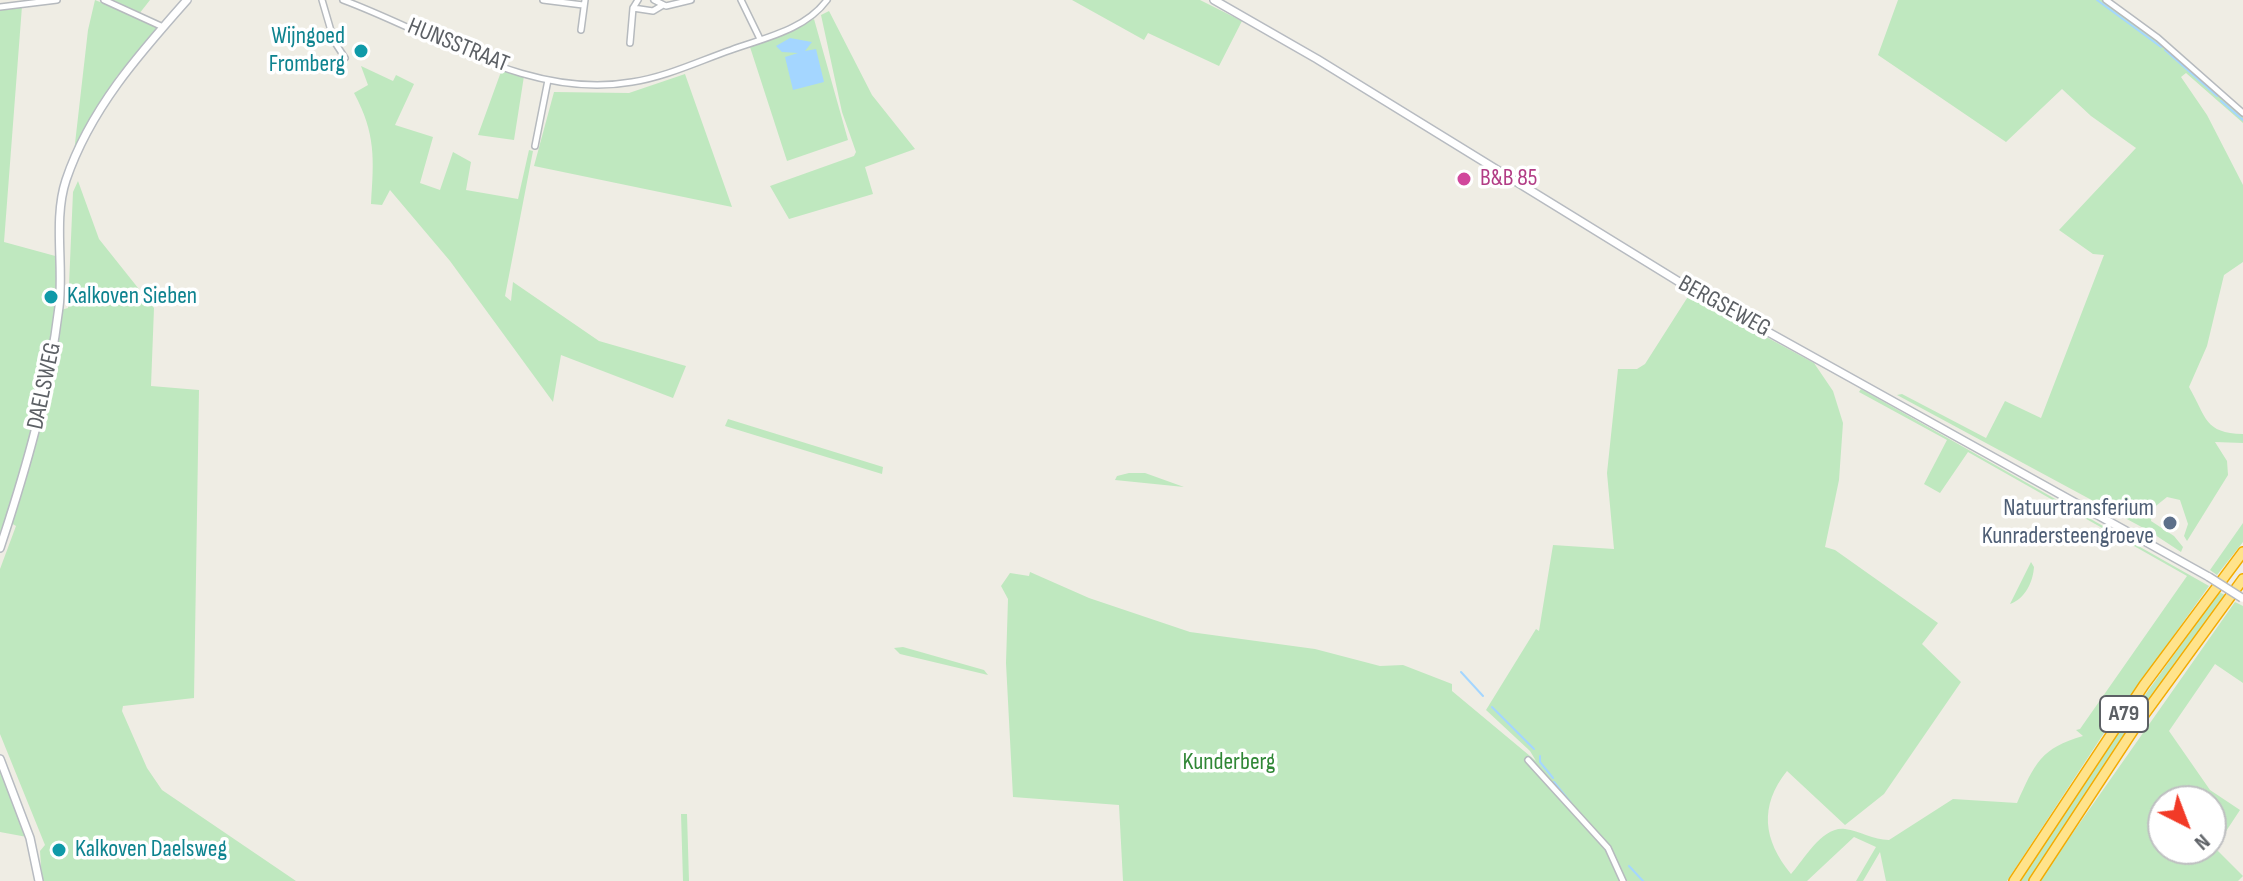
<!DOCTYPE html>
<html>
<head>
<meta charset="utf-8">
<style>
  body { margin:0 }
  #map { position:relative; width:2243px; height:881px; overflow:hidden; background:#efede4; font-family:"Sofia Sans Condensed",sans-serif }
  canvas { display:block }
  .north { position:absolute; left:2147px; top:785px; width:80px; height:80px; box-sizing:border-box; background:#fff; border:2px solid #bebfc1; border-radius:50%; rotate:138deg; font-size:22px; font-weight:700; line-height:32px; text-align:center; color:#5c6065 }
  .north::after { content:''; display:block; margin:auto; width:28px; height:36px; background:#f23a27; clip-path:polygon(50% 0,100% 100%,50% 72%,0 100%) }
</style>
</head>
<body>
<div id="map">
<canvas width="2243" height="881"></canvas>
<div class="north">N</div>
</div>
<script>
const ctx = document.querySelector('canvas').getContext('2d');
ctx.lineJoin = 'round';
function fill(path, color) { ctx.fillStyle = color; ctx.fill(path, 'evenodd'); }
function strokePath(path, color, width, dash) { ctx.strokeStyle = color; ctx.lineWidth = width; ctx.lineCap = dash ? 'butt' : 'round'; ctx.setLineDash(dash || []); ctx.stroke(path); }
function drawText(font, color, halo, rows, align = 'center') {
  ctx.font = font + ' "Sofia Sans Condensed",sans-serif'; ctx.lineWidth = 7; ctx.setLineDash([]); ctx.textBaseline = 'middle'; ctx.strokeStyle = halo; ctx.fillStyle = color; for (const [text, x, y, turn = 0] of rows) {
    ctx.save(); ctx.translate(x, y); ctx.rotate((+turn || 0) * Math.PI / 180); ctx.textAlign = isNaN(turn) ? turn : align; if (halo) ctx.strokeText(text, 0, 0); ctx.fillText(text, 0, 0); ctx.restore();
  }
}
const green = new Path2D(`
  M95,0l60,24 2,4 -40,48 -44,85 15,-131z
  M108,0h42l-11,14z
  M1072,0h128l42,21 -23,45 -71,-33 -4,7z
  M1898,0h205l53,39 87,77v7l-57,-50 -5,4 26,38 36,70v77l-19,13 -17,71 -18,41c18,31 15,46 54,47v9l-28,-1 12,19 1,14 -41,66 -3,-5 4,-12 -8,-24 -13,-3 -15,12 -1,12 23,15 9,11 -2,5 -32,-21 -252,-136 5,-1 84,44 19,-37 36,17 63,-163 -11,-1 -34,-24 77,-82 -45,-32 -29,-27 -56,53 -128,-87z
  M22,6l-18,236 55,15 2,53 7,-2 5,-116 5,-11 21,58 55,69 -3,78 48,4 -5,308 -71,8 -1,5 25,57 15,22 134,91h-254l-2,-30 5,-6 -45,-111v-165l16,-43 -5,-3 -11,19v-534z
  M829,11l43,84 43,54 -50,18 8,27 -84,25 -19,-33 84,-30 2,-4 -14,-40 -21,-97z
  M814,19l34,121 -61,21 -37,-114z
  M361,66l32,15 3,-6 18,9 -19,41 38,12 -13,46 20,7 13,-38 18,10 -5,28 52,9 11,-49 4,1 -28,145 6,5 2,-19 86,59 87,25 -13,32 -112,-43 -8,47 -103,-141 -60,-71 -8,15 -11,-1c3,-45 5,-70 -17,-111l14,-8z
  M502,69l22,7 -10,64 -36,-5z
  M685,74l47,133 -198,-41 20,-74 75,1z
  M1689,295l125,68 19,28 10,32 -4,57 -14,67 10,3 103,73 -16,21 39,38 -77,112 -39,31 -58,-54c-28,35 -24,69 4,103 13,-14 31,-48 54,-45 15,2 28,11 44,11l64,-41 64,4c18,-40 24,-55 66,-67l-7,-6 4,-1 107,-153 -219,-124 -28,41 -16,-9 23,-44 -88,-48 2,-3 348,197 -105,147 -97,148h-121l-6,-29 -17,29h-7l20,-34 -22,-10 -47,44h-684l-4,-76 -106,-8 -7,-134 2,-64 -7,-13 9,-13 19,3 1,-4 59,26 101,34 125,17 65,17 23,-1 49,19v7l84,70 -6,-10 -44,-41 50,-81 3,2 14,-86 61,4 -7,-76 11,-104h19l8,-5z
  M728,419l155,48 -1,7 -157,-48z
  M1129,473h16l39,14 -69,-7 2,-4z
  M2243,523v19l-26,33 -7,-5z
  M2031,562l3,5c-1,15 -9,32 -24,37z
  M2219,592l6,3 -100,139 -96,147h-10l68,-105z
  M2235,602l8,4v77l-28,-19 -46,67 41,59 30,20 -25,38 28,28 -5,5h-199zM2163,801h48v48h-48z
  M903,647l81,23 4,5 -88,-21 -6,-6z
  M0,767l27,70 -27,-5z
  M681,814h6l2,67h-6z`);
const water = new Path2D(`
  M790,38l22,4 -7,9 11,-2 8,33 -31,8 -8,-33 13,-4 -16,-1 -6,-6z`);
const stream = new Path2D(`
  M2097,0l64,47
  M2165,50l52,46
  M2221,101l22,19
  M1461,672l22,24
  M1492,707l42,42
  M1540,756v6l13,16
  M1554,782l17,21
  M1629,866l14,15`);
const street = new Path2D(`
  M104,0l59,27
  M322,0l12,41 11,17
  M343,0c92,34 187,100 289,82 34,-5 67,-21 99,-32 33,-12 74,-20 96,-50
  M543,0l40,5
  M654,0l12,6 25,-6
  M741,0l19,39
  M2106,0l52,38 85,75
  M0,7l57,-7
  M633,8l20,3 10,-6
  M581,30l4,-30
  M630,43l3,-35 5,-8
  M535,146l13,-66
  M1528,760l80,88 15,33`);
const secondary = new Path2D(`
  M1214,0l103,59 372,229 520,289
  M0,548c26,-79 49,-158 59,-241 5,-41 -6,-88 7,-127 24,-71 73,-126 121,-180
  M0,759l30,79 9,43`);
const highway = new Path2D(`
  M2014,881l130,-196 99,-133
  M2034,881l104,-158 105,-144`);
const secondaryBridge = new Path2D(`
  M2209,577l33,21`);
const markers = [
  [361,51,8,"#0f9aa8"],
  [1464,179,8,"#d1479c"],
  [51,297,8,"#0f9aa8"],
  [2170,523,8,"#5c6f8a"],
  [59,850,8,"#0f9aa8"]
];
const shields = [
  [2124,714,48]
];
const shieldNames = [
  ["A79",2124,714]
];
const cultureNames = [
  ["Wijngoed",345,37,"right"],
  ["Fromberg",345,65,"right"],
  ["Kalkoven Sieben",67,297],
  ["Kalkoven Daelsweg",75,850]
];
const streetNames = [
  ["HUNSSTRAAT",458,46,22],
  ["BERGSEWEG",1724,307,29],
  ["DAELSWEG",45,386,-78]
];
const hotelNames = [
  ["B&B 85",1480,179]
];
const serviceNames = [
  ["Natuurtransferium",2154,509],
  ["Kunradersteengroeve",2154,537]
];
const parkNames = [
  ["Kunderberg",1229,763]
];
fill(green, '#bfe8bf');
fill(water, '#a4d6ff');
strokePath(stream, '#a4d6ff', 2);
strokePath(street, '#b6babe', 8);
strokePath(secondary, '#b7bbc1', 10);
strokePath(highway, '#f3ab00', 12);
strokePath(street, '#fff', 5);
strokePath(secondary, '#fff', 7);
strokePath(highway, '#ffe38b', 9);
strokePath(secondaryBridge, '#b7bbc1', 10, []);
strokePath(secondaryBridge, '#fff', 7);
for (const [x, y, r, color] of markers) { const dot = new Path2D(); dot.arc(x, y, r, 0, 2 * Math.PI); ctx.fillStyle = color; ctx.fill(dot); strokePath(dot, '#fff', 3); }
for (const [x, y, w] of shields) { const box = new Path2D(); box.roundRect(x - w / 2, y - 18, w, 36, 6); ctx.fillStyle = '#fff'; ctx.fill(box); strokePath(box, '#5c6065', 2); }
drawText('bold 22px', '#5c6065', null, shieldNames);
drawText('24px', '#0d838f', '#fff', cultureNames, 'left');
drawText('24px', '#5c6065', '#fff', streetNames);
drawText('24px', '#b23c85', '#fff', hotelNames, 'left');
drawText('24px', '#4e5e75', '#fff', serviceNames, 'right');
drawText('24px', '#308736', '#fff', parkNames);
</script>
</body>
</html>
